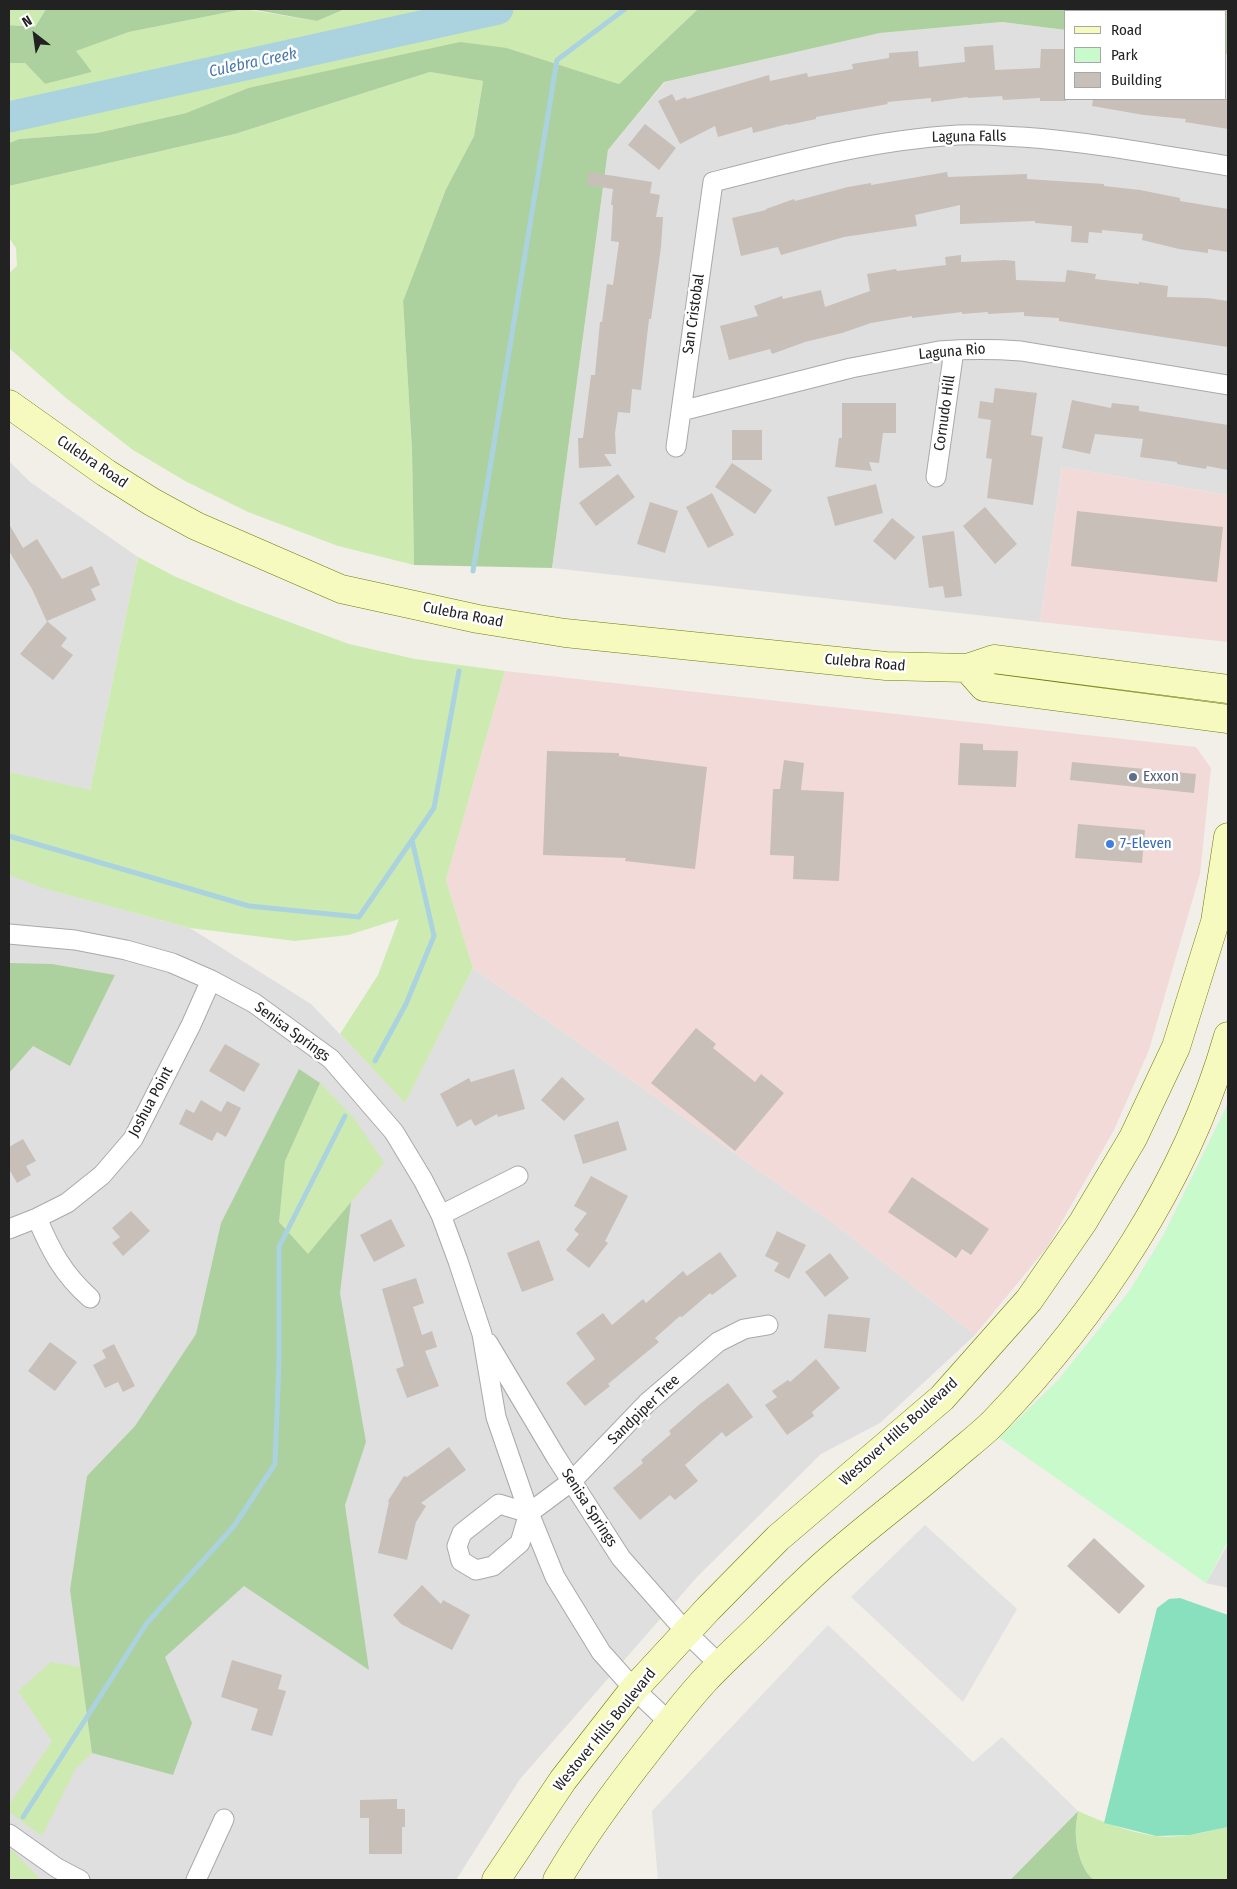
<!DOCTYPE html>
<html>
<head>
<meta charset="utf-8">
<style>
  body { margin:0 }
  #map { position:relative; width:1237px; height:1889px; overflow:hidden; background:#f2efe9; font-family:"Fira Sans Condensed",sans-serif }
  canvas { display:block }
  .frame { position:absolute; inset:0; border:10px solid #222; pointer-events:none }
  .legend { position:absolute; left:1064px; top:10px; width:162px; height:90px; box-sizing:border-box; background:#fff; border:1px solid #a7a7a7; margin:0; padding:6px 9px; list-style:none; font-size:15px; color:#222 }
  .legend li { display:flex; align-items:center; gap:10px; height:25px }
  .legend b { width:25px; border:1px solid #a7a7a7 }
  .north { position:absolute; left:10px; top:10px; width:50px; height:50px; -webkit-text-stroke:4px #fff; paint-order:stroke; rotate:330deg; font-size:14px; font-weight:700; line-height:20px; text-align:center; color:#222 }
  .north::after { content:''; display:block; margin:auto; width:18px; height:22px; background:#222; clip-path:polygon(50% 0,100% 100%,50% 72%,0 100%) }
</style>
</head>
<body>
<div id="map">
<canvas width="1237" height="1889"></canvas>
<div class="frame"></div>
<ul class="legend">
<li><b style="height:6px;background:#f7fabf"></b>Road</li>
<li><b style="height:14px;background:#c8facc"></b>Park</li>
<li><b style="height:14px;background:#c7bfb8"></b>Building</li>
</ul>
<div class="north">N</div>
</div>
<script>
const ctx = document.querySelector('canvas').getContext('2d');
ctx.lineJoin = 'round';
function fill(path, color) { ctx.fillStyle = color; ctx.fill(path, 'evenodd'); }
function strokePath(path, color, width, dash) { ctx.strokeStyle = color; ctx.lineWidth = width; ctx.lineCap = dash ? 'butt' : 'round'; ctx.setLineDash(dash || []); ctx.stroke(path); }
function drawText(font, color, halo, rows, align = 'center') {
  ctx.font = font + ' "Fira Sans Condensed",sans-serif'; ctx.lineWidth = 5; ctx.setLineDash([]); ctx.textBaseline = 'middle'; ctx.strokeStyle = halo; ctx.fillStyle = color; for (const [text, x, y, turn = 0] of rows) {
    ctx.save(); ctx.translate(x, y); ctx.rotate((+turn || 0) * Math.PI / 180); ctx.textAlign = isNaN(turn) ? turn : align; if (halo) ctx.strokeText(text, 0, 0); ctx.fillText(text, 0, 0); ctx.restore();
  }
}
const residential = new Path2D(`
  M1002,22l64,8v69h160v-45h2v441l-166,-28 -22,155 -488,-54 56,-418 57,-68 215,-49z
  M9,461l21,21 108,75 -48,233 -43,99 143,39 121,76 94,98 68,-134 363,257 139,110 -95,88 -59,31 -124,123 -177,202 -64,101h-447z
  M1228,1544v44l-22,-5z`);
const commercial = new Path2D(`
  M1062,467l166,28v147l-188,-20z
  M505,671l691,76 15,21 -11,106 -51,176 -35,80 -66,116 -73,89 -139,-110 -363,-257 -27,-88z`);
const grass = new Path2D(`
  M9,9h37l-11,18 -26,-2z
  M244,9l73,12 28,-12h353l-79,75 -112,-36 -259,40 -62,25 -89,20 -78,6 -10,4v-80h16l20,21 47,-12 -17,-21 54,-19z
  M430,72l53,9 -9,55 -28,53 -43,112 9,149 2,115 -76,-19 -90,-34 -63,-31 -52,-31 -67,-52 -57,-50v-75l8,-7 -1,-18 -7,-10v-52l226,-52z
  M138,557l36,19 64,27 111,41 66,15 90,12 -59,209 27,88 -68,135 -65,-69 38,-59 21,-56 -50,16 -54,6 -105,-13 -144,-39 -37,-14v-103l81,18z
  M320,1083l34,35 30,45 -76,91 -29,-32 6,-61z
  M51,1662l29,5 12,86 -16,15 -34,68 -33,-24v-7l43,-64 -34,-50z
  M1078,1811c24,11 51,21 77,25 24,3 50,-4 73,-9v53h-133c-12,-6 -19,-31 -19,-44 -1,-8 1,-17 2,-25z
  M9,1848l8,7 24,25h-32z`);
const forest = new Path2D(`
  M46,9h198l-115,23 -53,19 16,21 -47,12 -20,-21h-16v-38l26,2z
  M250,9h95l-28,12z
  M698,9h530v45h-2v-43h-160v19l-64,-8 -122,11 -216,49 -56,68 -56,418 -138,-3 -2,-115 -9,-149 43,-112 28,-53 9,-55 -53,-9 -195,62 -226,52v-43l10,-4 78,-6 89,-20 62,-25 212,-46 47,6 112,36z
  M9,963l43,1 63,11 -45,91 -37,-20 -24,27z
  M299,1069l21,14 -35,78 -6,61 29,32 43,-52 -11,91 26,149 -21,63 24,165 -125,-84 -79,71 27,66 -19,52 -81,-22 -22,-163 17,-114 48,-50 61,-92 25,-111z
  M1078,1811c-1,8 -3,17 -2,25 0,13 7,38 19,44h-85z`);
const park = new Path2D(`
  M1228,1103v438l-22,42 -207,-145 59,-58 72,-90 34,-56z`);
const pitch = new Path2D(`
  M1180,1598l48,17v212l-38,8 -34,1 -52,-13 53,-215 12,-9z`);
const parking = new Path2D(`
  M925,1525l92,84 -54,93 -112,-105z
  M828,1625l145,137 29,-25 76,74 -68,69h-352l-6,-69z`);
const stream = new Path2D(`
  M473,571l84,-511 68,-51
  M9,836l240,70 110,11 75,-109 25,-137
  M375,1061l31,-57 28,-68 -22,-96
  M23,1817l124,-194 87,-97 41,-62 4,-103v-114l66,-131`);
const river = new Path2D(`
  M9,117l489,-108`);
const building = new Path2D(`
  M993,45l2,25 45,-2 1,-19h25v52h-26v-3l-37,2 -1,-4 -34,2 -1,-1 -36,5v-4l-44,4 1,2 -72,13v2l-28,6v-1l-35,9 -1,-6 -34,10 -3,-11 -35,18 -22,-43 14,-7 4,7 9,-4 2,2 82,-24 1,6 37,-8 1,4 45,-8 -1,-5 37,-6v-5l29,-2 1,16 46,-5 -1,-15z
  M1093,99h135v30l-43,-7 1,-3 -42,-4 -52,-9z
  M645,124l31,24 -17,22 -31,-25z
  M589,172l63,10 -2,11 10,2 -4,22h7l-2,30 -10,72h-2l-8,71 -9,-1 -2,24 -12,-1 -3,21 1,21h-12l8,12 -33,2 -1,-30h5l8,-63h4l5,-53h2l5,-38 6,1 6,-43 -8,-1 2,-36h-2l2,-16 -26,-4z
  M947,172l1,5 79,-3v5l77,5v2l36,4 40,8v3l48,8v43l-20,-3v4l-29,-4 -37,-9 1,-6 -41,-4v3l-13,-1 -1,11 -17,-1 1,-16 -37,-3v-2l-75,3v-19l-45,10 2,11 -73,11 -63,18 -3,-8 -37,9 -9,-38 34,-8v-1l28,-10 1,2 53,-14 23,-4v2z
  M961,255v7l44,-2 10,1 1,19 49,2 2,-12 29,4 -1,5 44,5v-2l29,4 -1,11 40,1 21,3v46l-169,-26v-3l-35,-2v-4l-36,2v-2l-26,2v-2l-50,6v-2l-41,7 -29,10 -37,9 -33,12 -2,-5 -41,11 -9,-34 38,-10 -4,-10 28,-10 1,3 38,-9 4,17 45,-16 -3,-17 29,-5 1,2 49,-6 -1,-8z
  M995,388l42,5 -6,42 12,2 -10,68 -46,-7 5,-39 -6,-1 5,-38 -13,-2 2,-17 13,2z
  M1072,400l39,8 1,-5 27,3v5l89,14v45l-21,-4 -1,3 -29,-5v-2l-37,-5 3,-18 -48,-5 -5,20 -28,-6z
  M842,403h54v30h-13l-4,30 -10,-1 3,9 -37,-4 4,-29h3z
  M732,430h30v30h-30z
  M732,463l40,27 -17,24 -40,-27z
  M618,474l17,23 -39,29 -17,-23z
  M876,484l7,29 -48,13 -8,-29z
  M712,493l22,42 -26,13 -22,-41z
  M650,502l28,9 -13,42 -28,-9z
  M985,507l32,37 -22,20 -32,-38z
  M1077,511l146,16 -6,55 -146,-16z
  M892,518l23,19 -20,23 -22,-19z
  M9,524l14,24 14,-9 25,40 30,-13 8,19 -9,4 5,11 -49,21 20,17 -6,8 12,9 -20,25 -33,-26 27,-32 -15,-33 -23,-38z
  M954,531l8,65 -17,2 -2,-12 -14,2 -7,-52z
  M960,743l23,1v6l35,1 -2,36 -58,-2z
  M547,751l72,2v3l88,11 -12,102 -70,-8 1,-3 -83,-3z
  M784,760l20,3 -3,27 43,2 -5,89 -46,-2 1,-23 -24,-1 3,-66h7z
  M1072,762l124,12 -2,19 -124,-13z
  M1078,824l67,6 -3,33 -67,-5z
  M696,1028l20,16 -3,4 42,34 6,-8 23,19 -49,58 -84,-68z
  M225,1044l35,20 -16,28 -35,-21z
  M514,1069l11,40 -27,8 -1,-3 -22,12 -4,-7 -14,8 -17,-33 29,-16 2,4z
  M562,1077l23,22 -21,22 -23,-21z
  M201,1100l20,12 6,-11 14,7 -15,29 -9,-5 -5,9 -33,-17 7,-15 8,4z
  M618,1121l9,29 -44,14 -9,-29z
  M23,1139l13,22 -10,5 5,9 -14,8 -8,-14v-22z
  M591,1176l37,20 -23,45 3,2 -19,25 -23,-18 13,-16 -5,-4 13,-17 -13,-7z
  M912,1177l77,52 -18,26 -9,-6 -6,9 -68,-46z
  M131,1211l19,20 -27,25 -11,-13 8,-6 -8,-9z
  M391,1219l14,27 -31,16 -14,-27z
  M777,1231l29,14 -17,34 -15,-8 5,-8 -14,-7z
  M539,1240l15,40 -32,12 -15,-39z
  M720,1252l17,24 -25,19 -2,-2 -28,24 -2,-1 -25,22 4,4 -51,42 2,2 -25,20 -19,-23 29,-24 -19,-26 27,-20 9,12 31,-26 3,4 37,-32 4,5z
  M830,1253l19,25 -24,19 -20,-25z
  M416,1278l8,25 -11,4 9,28 10,-4 5,16 -12,4 14,35 -32,12 -11,-29 8,-3 -22,-77z
  M828,1314l42,4 -4,34 -42,-4z
  M50,1342l27,20 -22,29 -27,-20z
  M114,1344l21,42 -12,6 -5,-10 -13,6 -12,-23 13,-7 -4,-8z
  M816,1359l24,29 -28,24 2,4 -27,19 -22,-30 12,-8 -5,-6 16,-11 2,2z
  M728,1383l25,34 -27,20 -4,-5 -37,33 13,16 -23,19 -5,-5 -30,25 -27,-32 30,-25 -2,-3 30,-26 -2,-3 31,-27z
  M449,1447l17,23 -45,33 5,3 -10,16 -9,38 -29,-7 11,-51 -1,-1 16,-25 3,1z
  M1094,1538l51,48 -26,28 -52,-48z
  M422,1585l19,19 2,-4 27,15 -18,35 -51,-26 -8,-9z
  M232,1660l50,15 -4,14 8,2 -14,45 -21,-6 7,-21 -37,-12z
  M397,1799v10h8v18h-3v27h-33v-36h-9v-18z`);
const street = new Path2D(`
  M681,411l170,-43 88,-17c28,-2 54,-2 82,0l207,34
  M676,447l37,-265c81,-21 161,-42 245,-47 21,-1 43,1 64,2 70,5 138,18 206,29
  M936,477l18,-127
  M9,934l66,6 51,10 46,13 39,17 43,23 77,56 63,73 29,48 18,35 17,46 24,73 14,83 33,96 26,64 46,75 33,37 35,33
  M441,1215l77,-39
  M37,1218c14,33 26,56 53,80
  M9,1229l28,-11 30,-15 35,-28 31,-36 58,-114 20,-45
  M488,1343l68,114 65,101 66,75 33,32
  M499,1504l30,9 -9,30 -27,23 -17,4 -15,-9 -4,-15 5,-13z
  M529,1513l43,-32 75,-78 71,-61 26,-13 24,-4
  M9,1834l48,34 23,12
  M196,1880l28,-61`);
const secondary = new Path2D(`
  M9,404l97,69 46,29 44,24 145,63 137,30 87,14 321,33 81,2 27,-9 234,30
  M967,668l17,19 244,32
  M496,1880l67,-100 71,-91 74,-80 70,-71 164,-140 87,-98 54,-78 50,-84 43,-91 39,-125 13,-85
  M557,1880c27,-46 58,-88 91,-130 19,-24 38,-50 59,-72 18,-19 37,-36 55,-54 22,-22 44,-44 67,-64 42,-37 86,-69 127,-105 13,-11 26,-21 38,-33 103,-108 193,-241 234,-386`);
const markers = [
  [1133,777,5,"#5c6f8a"],
  [1110,844,5,"#3f7fe0"]
];
const streetNames = [
  ["Laguna Falls",969,137,-1],
  ["San Cristobal",694,314,-82],
  ["Laguna Rio",952,352,-5],
  ["Cornudo Hill",945,413,-82],
  ["Culebra Road",92,462,34],
  ["Culebra Road",463,615,11],
  ["Culebra Road",865,663,5],
  ["Senisa Springs",292,1032,36],
  ["Joshua Point",151,1102,-62],
  ["Sandpiper Tree",644,1410,-44],
  ["Westover Hills Boulevard",899,1432,-42],
  ["Senisa Springs",589,1508,57],
  ["Westover Hills Boulevard",605,1730,-51]
];
const serviceNames = [
  ["Exxon",1143,777]
];
const shopNames = [
  ["7-Eleven",1120,844]
];
const waterNames = [
  ["Culebra Creek",253,63,-12]
];
fill(residential, '#e0dfdf');
fill(commercial, '#f2dad9');
fill(grass, '#cdebb0');
fill(forest, '#add19e');
fill(park, '#c8facc');
fill(pitch, '#88e0be');
fill(parking, '#e2e2e2');
strokePath(stream, '#aad3df', 5);
strokePath(river, '#aad3df', 31);
fill(building, '#c7bfb8');
strokePath(street, '#a9a9a9', 21);
strokePath(secondary, '#707d05', 29);
strokePath(street, '#fff', 19);
strokePath(secondary, '#f7fabf', 28);
for (const [x, y, r, color] of markers) { const dot = new Path2D(); dot.arc(x, y, r, 0, 2 * Math.PI); ctx.fillStyle = color; ctx.fill(dot); strokePath(dot, '#fff', 2); }
drawText('15px', '#222', '#fff', streetNames);
drawText('15px', '#4e5e75', '#fff', serviceNames, 'left');
drawText('15px', '#366cbe', '#fff', shopNames, 'left');
drawText('italic 16px', '#4a7aab', '#fff', waterNames);
</script>
</body>
</html>
